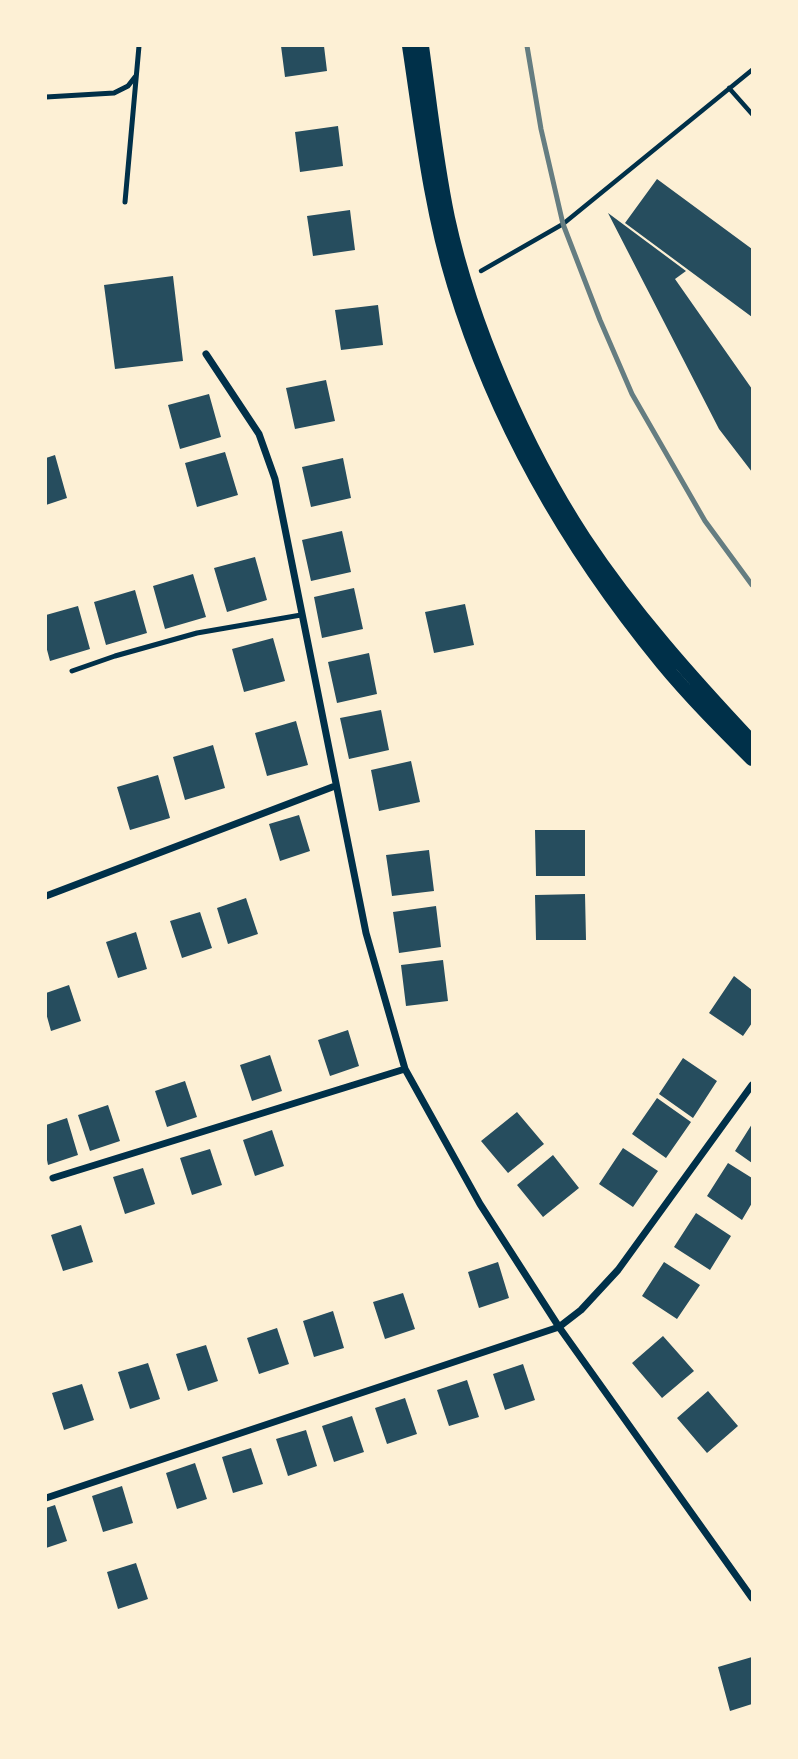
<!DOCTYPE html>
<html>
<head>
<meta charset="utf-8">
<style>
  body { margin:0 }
  #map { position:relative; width:798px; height:1759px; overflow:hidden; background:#fdf0d5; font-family:"Source Sans 3",sans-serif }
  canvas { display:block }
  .frame { position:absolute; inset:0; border:47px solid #fdf0d5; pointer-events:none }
</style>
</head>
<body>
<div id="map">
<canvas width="798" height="1759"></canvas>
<div class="frame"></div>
</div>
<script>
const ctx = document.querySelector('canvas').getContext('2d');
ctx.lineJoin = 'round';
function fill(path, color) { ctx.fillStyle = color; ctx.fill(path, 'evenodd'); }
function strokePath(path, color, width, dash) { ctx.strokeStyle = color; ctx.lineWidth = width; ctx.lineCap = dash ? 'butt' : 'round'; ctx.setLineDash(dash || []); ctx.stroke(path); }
const building = new Path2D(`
  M281,46h43l3,25 -42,6z
  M338,126l5,40 -43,6 -5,-40z
  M657,179l95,70v68l-127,-94z
  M350,210l5,40 -42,6 -6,-40z
  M608,213l78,58 -11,8 77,110v83l-33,-43z
  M173,276l10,85 -68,8 -11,-84z
  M378,305l5,40 -42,5 -6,-40z
  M326,380l9,41 -40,8 -9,-41z
  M209,394l12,43 -41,12 -12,-44z
  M225,452l13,43 -41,12 -12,-44z
  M55,455l12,43 -21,7v-47z
  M343,458l8,40 -40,9 -9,-40z
  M342,531l9,41 -40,9 -9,-41z
  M255,557l12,43 -40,12 -13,-44z
  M193,574l13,43 -41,12 -12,-43z
  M354,588l9,41 -41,9 -8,-41z
  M135,590l12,43 -41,12 -12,-43z
  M465,604l9,41 -40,8 -9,-41z
  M78,606l12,43 -40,12 -4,-15v-31z
  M273,638l12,43 -41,11 -12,-43z
  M369,653l8,41 -40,9 -9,-41z
  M381,710l8,40 -40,9 -9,-41z
  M296,721l12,44 -41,11 -12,-43z
  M213,745l12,43 -40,12 -12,-43z
  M411,761l9,41 -41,9 -8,-41z
  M158,775l12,43 -40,12 -13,-43z
  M299,815l11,36 -30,10 -11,-37z
  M535,830h50v46h-49z
  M429,850l5,41 -42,5 -6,-41z
  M585,894l1,46h-50l-1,-45z
  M246,898l12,36 -30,10 -11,-36z
  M436,906l5,41 -42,6 -6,-41z
  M200,912l12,36 -30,10 -12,-37z
  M136,932l11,37 -29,9 -12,-36z
  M443,960l5,41 -42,5 -5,-41z
  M734,976l18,14v33l-9,13 -34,-23z
  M69,985l12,36 -30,10 -5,-18v-20z
  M348,1030l11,36 -29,10 -12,-36z
  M270,1055l12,36 -30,10 -12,-36z
  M683,1058l34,23 -24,37 -34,-24z
  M185,1081l12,36 -30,10 -12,-36z
  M657,1098l34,24 -25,36 -34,-24z
  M108,1105l12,36 -30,10 -12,-36z
  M517,1112l27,32 -36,29 -27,-32z
  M67,1118l11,37 -30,10 -2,-10v-30z
  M752,1124v39l-17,-12z
  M272,1130l12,36 -29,10 -12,-36z
  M623,1148l35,23 -25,36 -34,-23z
  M210,1149l12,36 -30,10 -12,-37z
  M553,1155l26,33 -36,29 -26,-32z
  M728,1163l24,15v25l-10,17 -35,-24z
  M143,1168l12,36 -30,10 -12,-37z
  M696,1213l35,23 -21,34 -36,-23z
  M81,1225l12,37 -30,9 -12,-36z
  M498,1262l11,36 -30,10 -11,-36z
  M664,1262l36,23 -23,34 -35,-23z
  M403,1293l12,36 -30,10 -12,-37z
  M333,1311l11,37 -30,9 -11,-36z
  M277,1328l12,36 -30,10 -12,-36z
  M663,1336l31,35 -32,27 -30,-35z
  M206,1345l12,36 -30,10 -12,-37z
  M148,1363l12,36 -30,10 -12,-37z
  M523,1364l12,36 -30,10 -12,-36z
  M467,1380l12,37 -30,9 -12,-36z
  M82,1384l12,36 -30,10 -12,-37z
  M708,1391l30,35 -31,27 -30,-35z
  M405,1398l12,36 -30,10 -12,-36z
  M352,1416l12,36 -30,10 -12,-36z
  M306,1430l11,36 -29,10 -12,-37z
  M251,1448l12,36 -30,9 -11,-36z
  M195,1463l12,36 -30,10 -11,-36z
  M122,1486l11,37 -30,9 -11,-36z
  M55,1505l12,36 -21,7v-40z
  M136,1563l12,36 -30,10 -11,-37z
  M752,1657v47l-22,7 -12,-44z`);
const path = new Path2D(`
  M729,88l23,26
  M481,271l82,-47 189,-154`);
const service = new Path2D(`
  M46,97l68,-4 14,-7 7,-9
  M125,202l14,-156
  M72,671l43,-15 82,-23 104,-18`);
const minor = new Path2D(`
  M206,354l53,80 16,45 91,454 39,136 75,135 79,123 193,271
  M46,896l289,-110
  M53,1178l352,-109
  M46,1498l513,-171 22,-17 37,-40 134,-185`);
const secondary = new Path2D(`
  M409,46c12,79 21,161 45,239 42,138 116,266 208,378 28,34 59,65 90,96
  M422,46c8,57 14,115 26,172 23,106 77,230 136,320 49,74 108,140 168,204`);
const rail = new Path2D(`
  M527,46l14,83 22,95 37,96 32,74 73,127 47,64`);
fill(building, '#264d5e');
strokePath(path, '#003049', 4.5);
strokePath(service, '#003049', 5);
strokePath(minor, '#003049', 7);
strokePath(secondary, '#003049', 14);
strokePath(rail, '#657d81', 5);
</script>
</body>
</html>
